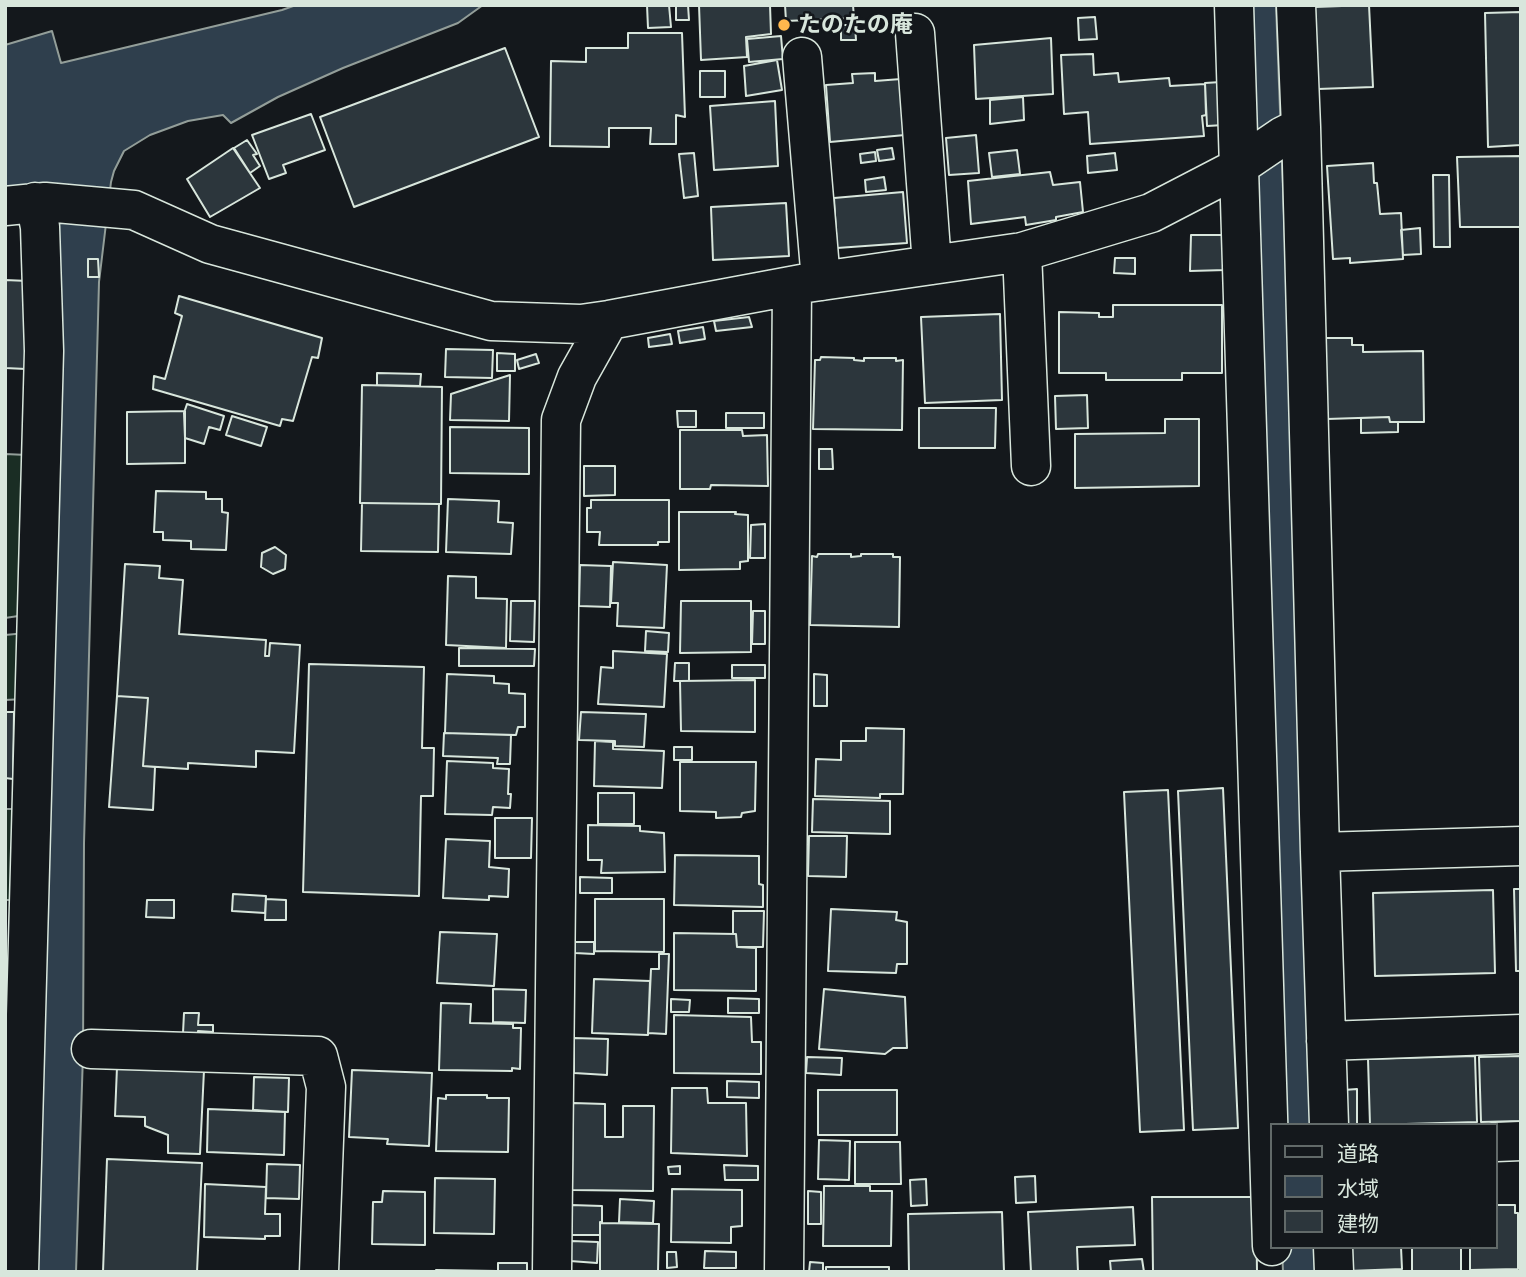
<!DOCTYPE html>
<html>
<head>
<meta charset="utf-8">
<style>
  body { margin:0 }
  #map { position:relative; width:1526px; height:1277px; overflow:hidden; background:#14181c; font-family:Rubik,"Noto Sans JP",sans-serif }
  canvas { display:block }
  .frame { position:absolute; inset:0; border:7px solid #d8e6dc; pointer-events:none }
  .legend { position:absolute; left:1270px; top:1123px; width:228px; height:126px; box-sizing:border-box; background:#14181c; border:2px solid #626a69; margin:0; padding:9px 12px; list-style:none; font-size:21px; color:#d8e6dc }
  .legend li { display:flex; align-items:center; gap:14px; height:35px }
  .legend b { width:35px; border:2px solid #626a69 }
</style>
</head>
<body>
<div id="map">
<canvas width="1526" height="1277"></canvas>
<div class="frame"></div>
<ul class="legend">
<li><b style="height:9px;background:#14181c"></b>道路</li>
<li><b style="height:19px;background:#2f3f4d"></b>水域</li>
<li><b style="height:19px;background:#2c363c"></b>建物</li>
</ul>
</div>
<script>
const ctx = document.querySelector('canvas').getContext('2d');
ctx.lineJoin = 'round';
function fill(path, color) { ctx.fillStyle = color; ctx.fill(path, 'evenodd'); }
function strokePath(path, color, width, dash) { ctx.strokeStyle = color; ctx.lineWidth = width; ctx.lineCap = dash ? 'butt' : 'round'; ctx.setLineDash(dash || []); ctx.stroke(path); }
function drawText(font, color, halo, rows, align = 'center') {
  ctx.font = font + ' Rubik,"Noto Sans JP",sans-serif'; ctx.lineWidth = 5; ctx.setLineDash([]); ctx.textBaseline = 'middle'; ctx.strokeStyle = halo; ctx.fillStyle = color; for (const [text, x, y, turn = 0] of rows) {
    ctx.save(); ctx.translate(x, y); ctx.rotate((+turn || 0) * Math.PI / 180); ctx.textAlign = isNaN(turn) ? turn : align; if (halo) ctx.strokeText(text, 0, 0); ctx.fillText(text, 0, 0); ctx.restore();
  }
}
const green = new Path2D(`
  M5,454l22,1 -2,160 -20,3z
  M26,633l-2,66 -19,1v-65z
  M5,809h14l-3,91h-11z`);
const water = new Path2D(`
  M296,5h187l-25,18 -115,45 -65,29 -47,26 -8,-8 -35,6 -38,14 -26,16 -10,20 -3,11 -12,100 -15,561 -1,211 -7,218h-40l21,-995 -52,-88v-144l47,-14 9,32 221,-53z
  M1243,5h33l21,553 14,567h-33z
  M1282,1247h32l1,25h-32z`);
const building = new Path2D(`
  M647,5h22l2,22 -23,1z
  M676,5h12l1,15h-13z
  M699,5h71l1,29 -25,3 1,20 -46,3z
  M785,5h68l1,13 -68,3z
  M1369,5l4,82 -55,2 -3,-82z
  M1521,12v133l-33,2 -3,-134z
  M1095,17l2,22 -18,1 -1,-22z
  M841,25h14l1,15h-15z
  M628,33h54l3,84 -9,-2v29h-26l1,-16h-42v19l-59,-1 1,-85 35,1v-14h42z
  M781,36l2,23 -34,3 -2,-23z
  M1051,38l2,56 -77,5 -2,-54z
  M505,48l34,89 -185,70 -34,-90z
  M1093,54l1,21 24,-2 1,9 50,-4 1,8 35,-2 1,31 -4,1 2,20 -114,8 -2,-32 -24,2 -3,-59z
  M777,60l5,30 -36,6 -2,-30z
  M700,71h25v26h-25z
  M875,73v8l26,-2 4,56 -75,7 -4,-57 27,-2 -1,-9z
  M1221,82l3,43 -17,1 -2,-43z
  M1023,97l1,23 -34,4v-24z
  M775,101l3,65 -64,4 -4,-64z
  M311,114l14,36 -42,15 3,8 -17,6 -17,-44z
  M976,135l3,38 -30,2 -3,-37z
  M247,140l10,14 -4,1 7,11 -10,7 -16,-25z
  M233,148l27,40 -50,29 -23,-38z
  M892,148l2,11 -15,2 -2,-11z
  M1017,150l3,24 -28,3 -3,-24z
  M875,152l1,9 -15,2 -1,-9z
  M694,153l4,43 -14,2 -5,-44z
  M1115,153l2,17 -29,3 -1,-17z
  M1521,156v71h-61l-3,-70z
  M1373,163l1,20h3l3,31 21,-1 2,46 -53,4v-5l-17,1 -6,-93z
  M1050,172l3,13 27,-3 3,30 -27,5v3l-30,5 -1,-8 -54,7 -3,-43z
  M1433,175h16l1,72h-16z
  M884,177l2,13 -20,2 -1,-12z
  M903,192l4,51 -70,5 -3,-50z
  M786,203l3,53 -76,4 -2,-53z
  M1420,228l1,26 -18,1 -2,-25z
  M1191,235h35v35l-36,1z
  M1115,258h20v16l-21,-1z
  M88,259h10l1,18h-11z
  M5,280l23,1 -2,88 -21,-1z
  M179,296l143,42 -4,20 -6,-1 -19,64 -11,-2 -2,7 -127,-37 1,-13 11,3 17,-63 -7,-3z
  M1113,305h109v68h-40v7h-76v-7h-47v-61l40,1v4h14z
  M1000,314l2,86 -77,3 -4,-86z
  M749,317l3,10 -36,4 -2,-10z
  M703,327l2,12 -25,4 -2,-12z
  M670,334l2,10 -23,3 -1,-9z
  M1325,338h27v7h11v7l60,-1 1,71h-34l-1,-5 -62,2z
  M446,349l47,1 -1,28 -47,-1z
  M497,353l18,1v17h-18z
  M536,354l3,9 -20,6 -2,-9z
  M821,357l33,1v2l10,1v-3h32v3l7,-1 -1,70 -89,-1 2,-69h5z
  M377,373l44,1 -1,12 -43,-1z
  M510,375l-1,46 -59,-1 1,-26z
  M362,385l80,2 -1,117 -81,-1z
  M1087,395l1,33 -32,1 -1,-33z
  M187,404l37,12 -4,14 -11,-3 -5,17 -19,-6 -1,-25z
  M919,408h77l-1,40h-76z
  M185,411v52l-58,1v-52z
  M677,411h19v16h-18z
  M726,413h38v15h-38z
  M232,416l35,11 -6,19 -35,-11z
  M1389,417l1,5h8v10l-37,1v-15z
  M1165,419h34v67l-124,2v-54l90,-1z
  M450,427l79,1v46l-79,-1z
  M680,430h62l1,6 24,-1 1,51 -57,-1 -1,4h-30z
  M819,449h13l1,20h-14z
  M584,466h31v29l-31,1z
  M156,491l50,1v7h16v13l6,1 -2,37 -35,-1v-8l-28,-1v-8h-9z
  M448,499l51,2 -1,21 15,1 -2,31 -65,-2z
  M591,500h78v42h-11v3h-59l1,-13h-13v-24h4z
  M362,503l77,1 -1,48 -77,-1z
  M679,512h57l-1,2 13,1v46l-8,1v7l-61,1z
  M765,524v34h-15l1,-33z
  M275,547l11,8 -1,14 -12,5 -12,-7 1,-14z
  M818,554h33v3l10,-1v-2h32v3h7l-1,70 -89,-2 2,-69 5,1z
  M613,562l54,3 -3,63 -47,-2 1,-23h-7z
  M125,564l35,2 -1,12 24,2 -4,54 87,6 -1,16h4l1,-13 30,2 -6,108 -38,-2v16l-68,-4v6l-45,-3 5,-68 -31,-2z
  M580,565l31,1 -1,41 -31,-1z
  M448,576l28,1v21l31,1 -1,49 -60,-3z
  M511,601h24l-1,41 -24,-1z
  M681,601h70v51l-71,1z
  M753,611h12v33h-13z
  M646,631l23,2 -1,19 -23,-1z
  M459,648l76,1 -1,17h-75z
  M613,651l54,3 -3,53 -66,-3 3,-37 12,1z
  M675,663h14v18h-15z
  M309,664l115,3 -2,81h12l-1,48h-12l-2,100 -116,-4z
  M732,665h33v13h-33z
  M447,674l47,2v7l15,1v9l16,1v33h-7l-2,8 -71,-2z
  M814,674l13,1v31h-13z
  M755,680v52l-74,-1 -1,-50z
  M117,696l31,2 -5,68 12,1 -2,43 -44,-3z
  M5,712h9l-1,67 -8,-1z
  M581,712l65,2 -2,33 -29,-1v-5l-36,-1z
  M866,728l38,1 -1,65h-23v4l-65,-2 1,-37 25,1v-19h25z
  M444,733l67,2 -1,29h-13l1,-6 -55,-2z
  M595,741l18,1v7l51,2 -2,37 -68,-2z
  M674,747h18v13h-18z
  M447,761l46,2v5l16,1 -1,25h3l-1,14 -17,-1 -1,8 -47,-1z
  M680,762h76l-1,49 -13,2 -1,4 -25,1v-6l-36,-1z
  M1223,788l15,340 -45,2 -15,-339z
  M1168,790l16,340 -44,2 -16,-340z
  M598,793h36v31h-36z
  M813,799l77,2v33l-78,-2z
  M495,818h37l-1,40h-36z
  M588,825l52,1v5l24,2 1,39 -64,1 1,-13h-14z
  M809,836h38l-1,41 -38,-1z
  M446,839l44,2 -1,26 20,2 -1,28 -19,-1v4l-46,-2z
  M675,855l84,1v28l4,1v22l-89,-2z
  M580,877l32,1v15h-32z
  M1514,889h7v82h-5z
  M1493,890l2,83 -120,3 -2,-83z
  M233,894l33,2 -1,17 -33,-2z
  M266,899l20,1v20h-21z
  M595,899h69v53l-69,-1z
  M147,900h27v18l-28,-1z
  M831,909l66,3 -1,8 11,2v42h-10l-1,9 -68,-2z
  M733,911h31l-1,36h-26l-1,-13h-3z
  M440,932l57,2 -3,52 -57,-3z
  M674,933l62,1 1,13 19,1v43l-82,-1z
  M575,942h19v12l-19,-1z
  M659,954h10l-3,80 -18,-1 3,-64h8z
  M594,979l56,2 -2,54 -56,-2z
  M493,989l33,1 -1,33 -32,-1z
  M824,989l81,8 2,51h-14l-8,6 -66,-5z
  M728,998l31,1v14h-31z
  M671,999l19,1 -1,12h-18z
  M441,1003l30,1 -1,19 43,1v4h8l-1,41 -8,-1v3l-73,-1z
  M184,1013h15l-1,12h15v7l-15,-1v2h-15z
  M674,1015l77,2 1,25h9v32l-87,-1z
  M574,1038l34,1 -1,36 -33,-2z
  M1475,1056l2,66 -107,3 -2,-66z
  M1521,1056v65l-40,1 -2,-65z
  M807,1057l35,1 -1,17 -35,-2z
  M117,1067l87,3 -4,84 -32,-1v-18l-23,-9v-9l-30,-1z
  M352,1070l80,3 -3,73 -42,-2 1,-5 -39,-2z
  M254,1077l35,1 -1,34 -35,-2z
  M727,1081l32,1v16l-32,-1z
  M672,1088h35l1,15h38l1,53 -76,-3z
  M1357,1089v36h-12l-1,-35z
  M818,1090h79v45h-79z
  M446,1095h41v3h22l-1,54 -72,-1 2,-53 8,1z
  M573,1103l32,1v33h18v-31h31l-1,85 -81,-1z
  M208,1109l77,3 -1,43 -77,-3z
  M819,1140l31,1 -1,39 -31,-1z
  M855,1142h45l1,42h-46z
  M107,1159l95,4 -5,109h-94z
  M267,1164l33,1 -1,34 -33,-1z
  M724,1165l34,1v14h-33z
  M680,1166v8h-11l-1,-7z
  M1035,1176l1,26 -20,1 -1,-26z
  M435,1178l60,1 -1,55 -60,-1z
  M926,1179l1,26 -16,1 -1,-26z
  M205,1184l61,3 -1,27h15v22h-15v3l-61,-2z
  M824,1186h46v5h22l-1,55h-68z
  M672,1189l70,1v36l-11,1v16l-60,-1z
  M383,1191l42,1v53l-53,-1 1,-42h9z
  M808,1191l13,1v32h-13z
  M1152,1197h104l1,75h-104z
  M620,1199l34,2 -1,22 -34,-1z
  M571,1205l31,1v16h-2v13h-30z
  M1496,1205h19v8h3v56l-48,1v-23h26z
  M1133,1207l2,38 -58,2 1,25h-47l-3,-60z
  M1002,1212l2,60h-95l-1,-58z
  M600,1223l59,1 -1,48h-58z
  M571,1241l27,1 -1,21 -27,-2z
  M1348,1247h53l1,22 -54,2z
  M1412,1247h49v24h-49z
  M705,1251l31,1v16h-32z
  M667,1252h9l1,15 -10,1z
  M1142,1259l2,13h-33l-1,-11z
  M810,1262l13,1v9h-14z
  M498,1263h29v9h-29z
  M826,1267h63v5h-63z
  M436,1270l61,1v1h-61z`);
const minor = new Path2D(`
  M1234,5l38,1241
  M1296,5l5,122 19,725 9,273
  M915,33l17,232
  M802,57l19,224
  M5,206l40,-4 89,8 76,34 281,77 90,3 28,-4 198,-37 215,-31 129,-39 79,-41 53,-36 18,-9
  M1022,252l9,214
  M1320,852l201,-6
  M1326,1041l195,-7
  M91,1049l227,7 8,31 -7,185
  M1496,1142l25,-1
  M1333,1247l1,25
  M19,1272l25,-921 -4,-124 -5,-25
  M552,1272l9,-852 16,-43 32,-57
  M784,1272l8,-986`);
const markers = [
  [784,25,7,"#ffb74d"]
];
const poiNames = [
  ["たのたの庵",798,25]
];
fill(green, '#1a2d24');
strokePath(green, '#939e99', 2);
fill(water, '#2f3f4d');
strokePath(water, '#939e99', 2);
fill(building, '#2c363c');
strokePath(building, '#d8e6dc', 2);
strokePath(minor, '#d8e6dc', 41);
strokePath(minor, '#14181c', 38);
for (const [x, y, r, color] of markers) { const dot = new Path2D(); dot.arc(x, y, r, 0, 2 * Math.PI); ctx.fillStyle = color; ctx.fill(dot); strokePath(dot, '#14181c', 2.5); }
drawText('bold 23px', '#d8e6dc', '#14181c', poiNames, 'left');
</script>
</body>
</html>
